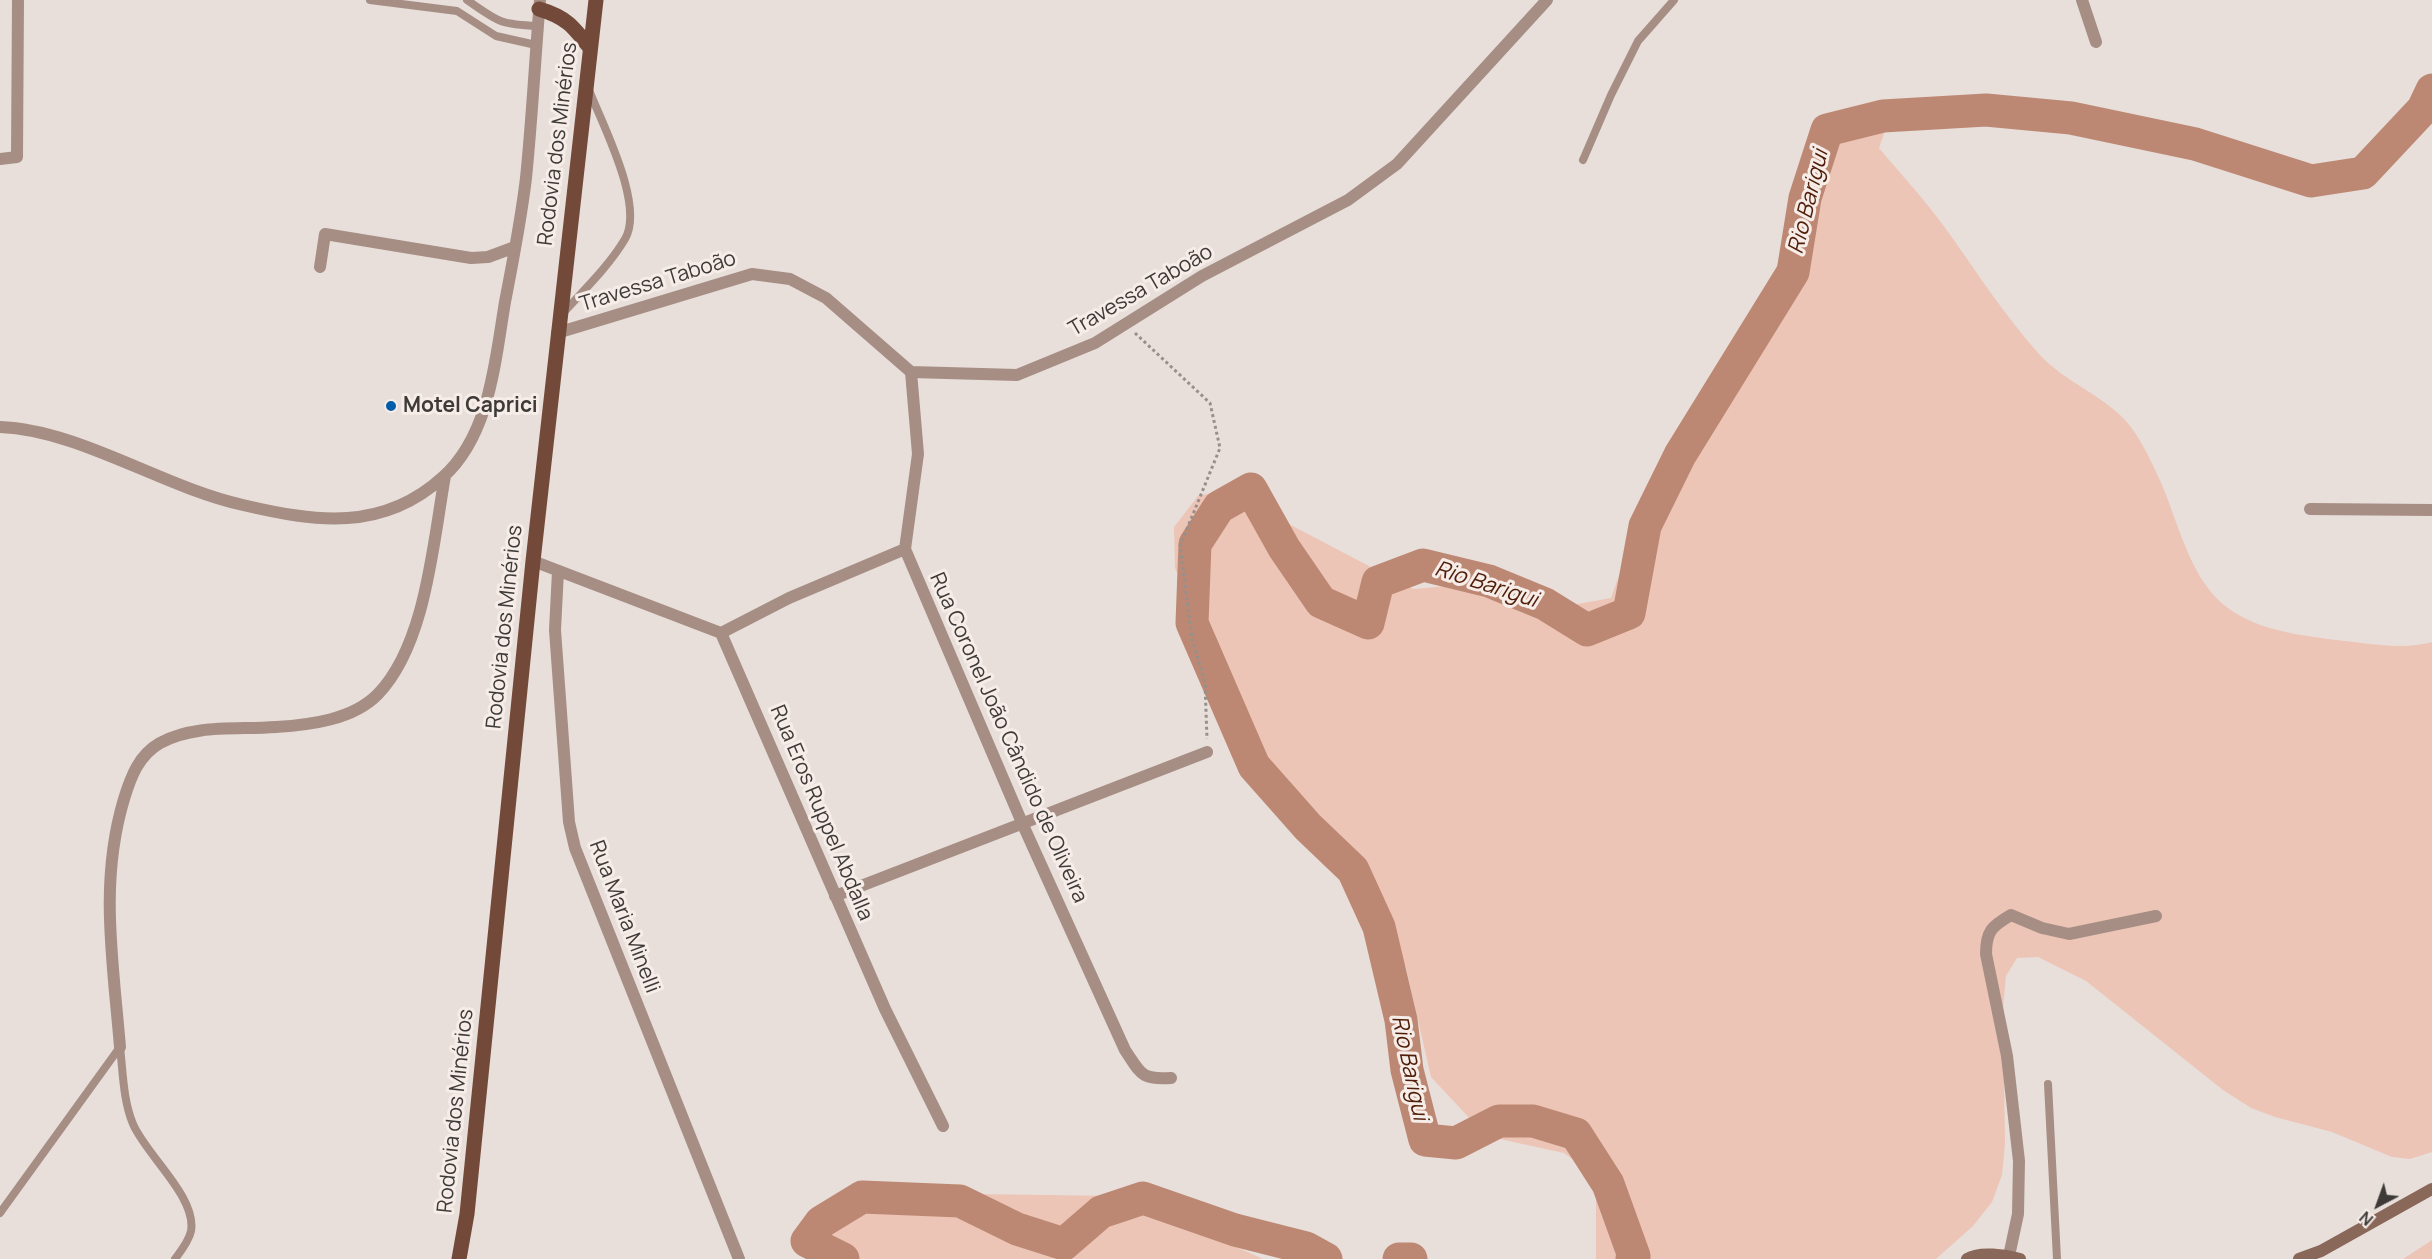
<!DOCTYPE html>
<html>
<head>
<meta charset="utf-8">
<style>
  body { margin:0 }
  #map { position:relative; width:2432px; height:1259px; overflow:hidden; background:#e8dfdb; font-family:Manrope,sans-serif }
  canvas { display:block }
  .north { position:absolute; left:2348px; top:1175px; width:60px; height:60px; -webkit-text-stroke:4px #f6ece8; paint-order:stroke; rotate:221deg; font-size:16px; font-weight:700; line-height:24px; text-align:center; color:#3d3a38 }
  .north::after { content:''; display:block; margin:auto; width:21px; height:27px; background:#3d3a38; clip-path:polygon(50% 0,100% 100%,50% 72%,0 100%) }
</style>
</head>
<body>
<div id="map">
<canvas width="2432" height="1259"></canvas>
<div class="north">N</div>
</div>
<script>
const ctx = document.querySelector('canvas').getContext('2d');
ctx.lineJoin = 'round';
function fill(path, color) { ctx.fillStyle = color; ctx.fill(path, 'evenodd'); }
function strokePath(path, color, width, dash) { ctx.strokeStyle = color; ctx.lineWidth = width; ctx.lineCap = dash ? 'butt' : 'round'; ctx.setLineDash(dash || []); ctx.stroke(path); }
function drawText(font, color, halo, rows, align = 'center') {
  ctx.font = font + ' Manrope,sans-serif'; ctx.lineWidth = 6; ctx.setLineDash([]); ctx.textBaseline = 'middle'; ctx.strokeStyle = halo; ctx.fillStyle = color; for (const [text, x, y, turn = 0] of rows) {
    ctx.save(); ctx.translate(x, y); ctx.rotate((+turn || 0) * Math.PI / 180); ctx.textAlign = isNaN(turn) ? turn : align; if (halo) ctx.strokeText(text, 0, 0); ctx.fillText(text, 0, 0); ctx.restore();
  }
}
const green = new Path2D(`
  M1894,105l-15,43c21,25 44,50 64,77 32,44 60,89 97,130 25,27 61,39 86,66 14,16 23,36 32,55 16,34 25,76 47,108 27,41 78,49 123,55 32,3 73,12 104,3v510l-22,7 -18,-2 -60,-25 -57,-15 -24,-9 -28,-18 -137,-109 -48,-24 -21,1 -11,18 -3,32 2,136 -3,31 -10,27 -19,24 -37,33h-340v-83l-32,-23 -78,-17 -55,-59 -25,-109 -57,-110 -127,-148 -18,-81 -29,-61 -1,-41 24,-31 40,-9 45,34 130,68 103,-9 56,25 39,-7 48,-134 110,-176 50,-138 46,-42z
  M896,1193l227,3 140,63h-432l-8,-20 30,-26z
  M2432,1240v19h-29z`);
const river = new Path2D(`
  M843,1259l-36,-18 14,-19 41,-25 98,4 57,28 47,15 37,-32 42,-14 92,32 71,18 20,11
  M1399,1259h12
  M1632,1259l2,-3 -26,-72 -32,-50 -43,-13h-34l-43,22 -31,-3 -18,-70 -6,-50 -22,-93 -26,-57 -45,-43 -54,-61 -62,-143 3,-79 24,-37 32,-18 33,59 37,54 47,21 10,-41 45,-17 66,16 56,23 42,26 42,-17 16,-87 35,-71 113,-183 12,-74 22,-68 56,-14 103,-6 85,8 124,26 116,37 52,-8 60,-64 9,-19`);
const path = new Path2D(`
  M1135,333l75,70 10,45 -40,98 12,93 13,44 2,56`);
const service = new Path2D(`
  M370,0l87,11 39,25 40,9
  M467,0c32,22 31,24 71,26
  M1583,160l28,-65 27,-54 36,-41
  M563,313c21,-23 46,-47 62,-74 20,-34 -23,-115 -36,-149
  M120,1047c3,25 3,53 13,77 13,31 64,73 58,107 -2,10 -10,20 -16,28
  M2048,1084l9,175
  M0,1213l120,-166`);
const minor = new Path2D(`
  M2082,0l14,42
  M0,159l17,-2 1,-157
  M320,267l5,-33 146,24 17,-1 27,-10
  M911,372l7,82 -13,95 118,276 102,225c16,24 16,30 46,28
  M0,427c80,3 162,60 243,78 72,17 140,27 200,-28 47,-42 52,-116 62,-175 8,-41 16,-82 21,-124 6,-59 9,-119 14,-178
  M2310,509l122,1
  M533,561l188,72 68,-35 116,-49
  M558,571l-3,59 14,192 6,26 164,411
  M721,633l164,376 58,117
  M835,896l372,-144
  M120,1047c-7,-86 -21,-165 4,-248 7,-23 15,-44 36,-56 35,-19 77,-13 116,-16 33,-2 77,-7 102,-33 48,-50 55,-151 67,-218
  M2009,1256l9,-42 1,-53 -12,-105 -21,-102c0,-23 6,-28 25,-39l31,13 27,6 87,-18`);
const tertiary = new Path2D(`
  M557,333l195,-59 38,5 36,19 85,74 106,3 78,-32 107,-67 146,-76 49,-36 150,-164`);
const secondary = new Path2D(`
  M1967,1259c12,-8 39,-4 53,0
  M2299,1259l22,-8 111,-62`);
const primary = new Path2D(`
  M539,9c27,8 34,17 51,39
  M459,1259l8,-45 66,-653 63,-561`);
const markers = [
  [391,406,6,"#015daa"]
];
const streetNames = [
  ["Rodovia dos Minérios",558,144,-83],
  ["Travessa Taboão",658,282,-17],
  ["Travessa Taboão",1141,291,-30],
  ["Rodovia dos Minérios",505,627,-84],
  ["Rua Coronel João Cândido de Oliveira",1008,738,66],
  ["Rua Eros Ruppel Abdalla",821,813,67],
  ["Rua Maria Minelli",624,917,69],
  ["Rodovia dos Minérios",456,1111,-84]
];
const poiNames = [
  ["Motel Caprici",403,406]
];
const waterNames = [
  ["Rio Barigui",1809,202,-76],
  ["Rio Barigui",1486,585,18],
  ["Rio Barigui",1409,1068,78]
];
fill(green, '#ecc5b6');
strokePath(river, '#bd8873', 33);
strokePath(path, '#96908d', 3, [3, 3]);
strokePath(service, '#a68e85', 8);
strokePath(minor, '#a68e85', 12);
strokePath(tertiary, '#a68e85', 12);
strokePath(secondary, '#896759', 12);
strokePath(primary, '#734a3a', 15);
for (const [x, y, r, color] of markers) { const dot = new Path2D(); dot.arc(x, y, r, 0, 2 * Math.PI); ctx.fillStyle = color; ctx.fill(dot); strokePath(dot, '#f6ece8', 2); }
drawText('21px', '#3d3a38', '#f6ece8', streetNames);
drawText('bold 21px', '#3d3a38', '#f6ece8', poiNames, 'left');
drawText('italic 22px', '#501e08', '#f6ece8', waterNames);
</script>
</body>
</html>
